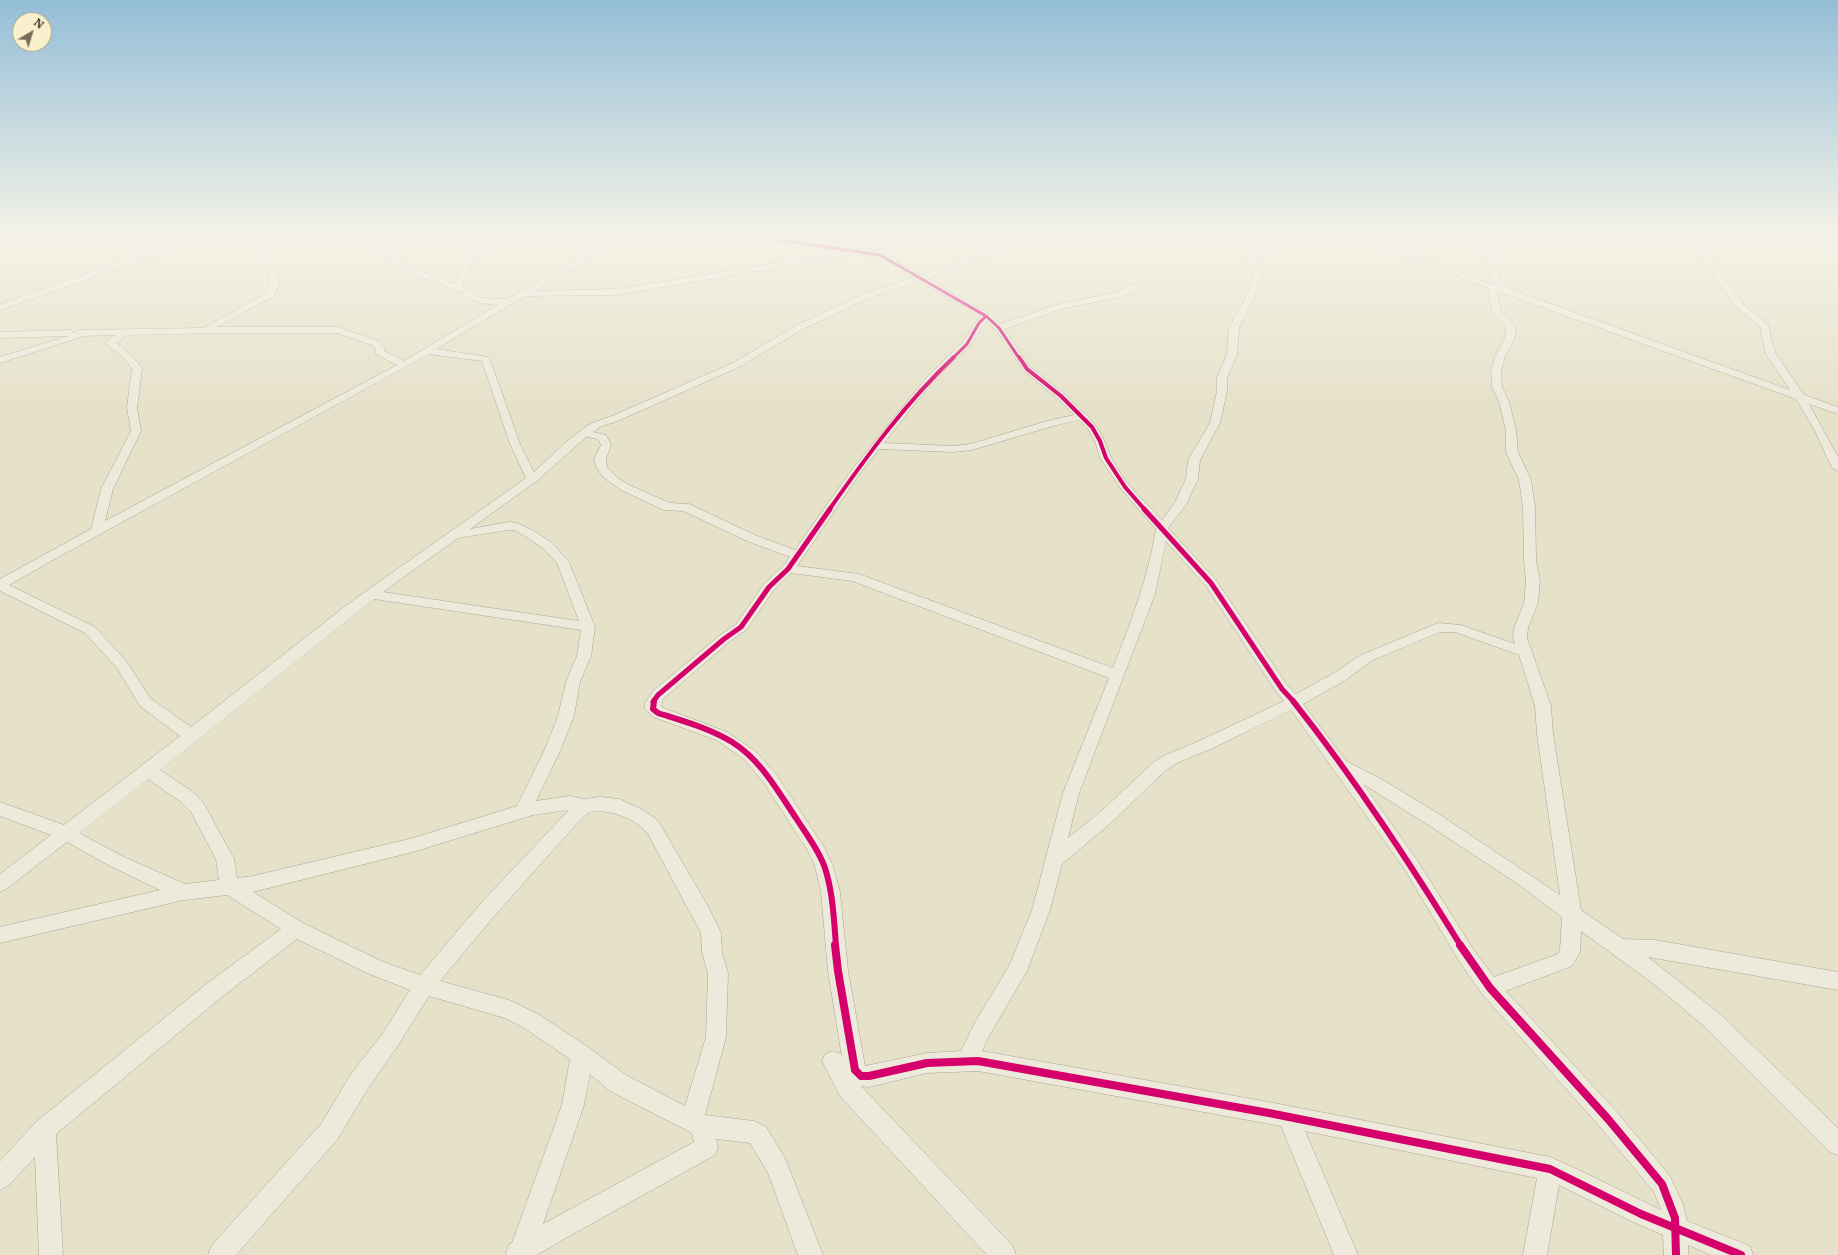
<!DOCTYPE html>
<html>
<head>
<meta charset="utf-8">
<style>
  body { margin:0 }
  #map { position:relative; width:1838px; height:1255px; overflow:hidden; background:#e6e1c9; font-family:Merriweather,serif }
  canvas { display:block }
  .north { position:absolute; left:12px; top:12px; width:40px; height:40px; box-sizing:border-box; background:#f9f1cd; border:1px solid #aca386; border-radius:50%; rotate:38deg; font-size:11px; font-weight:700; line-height:16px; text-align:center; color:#392d1b }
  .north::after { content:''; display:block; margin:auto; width:14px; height:18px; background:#766c58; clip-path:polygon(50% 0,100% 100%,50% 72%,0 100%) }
</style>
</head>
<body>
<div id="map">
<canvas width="1838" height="1255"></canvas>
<div class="north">N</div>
</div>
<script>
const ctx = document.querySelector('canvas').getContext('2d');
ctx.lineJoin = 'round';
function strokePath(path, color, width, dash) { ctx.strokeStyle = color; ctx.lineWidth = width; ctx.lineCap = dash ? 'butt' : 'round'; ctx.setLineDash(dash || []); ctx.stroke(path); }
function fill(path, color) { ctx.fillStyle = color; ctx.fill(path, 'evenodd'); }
const minor = new Path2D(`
  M183,237h10l-21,13 -172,60v-6l166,-58z
  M219,237h18l35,6 1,2 -5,6 -2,7c10,14 18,20 8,38l-58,31h122l40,14 7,7 -1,3 20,10 94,-56c-13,-1 -27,-2 -36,-13l-59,-21 -35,-34h9l32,30 46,17c4,-19 19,-34 32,-47h9l-26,29 -8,20 19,12 26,1 110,-62h10l-93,54 84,-2 225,-37 -82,-13 -4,-2h20l80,12 72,-12h18l-4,2 -71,12 11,2 38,22 114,-38h12l-120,41 62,36 11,10 56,-19 62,-13 15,-8h6v4l-15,8 -63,13 -57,20 26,38 35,27 19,19c4,2 3,3 6,6 11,11 15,24 21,38 11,24 33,44 51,63l12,-16 12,-25 2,-19 22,-37 7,-32v-13l10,-24 2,-26 17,-31 7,-22v-3l-6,-8 9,-16 -1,-11h8l1,11 -9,16 6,8v3l-7,22 -15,31 -2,26 -10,24v13l-7,32 -20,37 -2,19 -12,26 -18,23 48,52 71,105 9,9 38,-21 27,-18 77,-32 23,2 54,19 -2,-6 1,-10 10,-25 2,-22 -2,-21 -1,-53 -4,-27 -13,-28v-22l-7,-28 -7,-15 -1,-16 4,-15 9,-16 2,-11 -1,-4 -12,-12 -5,-19 1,-6 -143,-51h12l140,49 -7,-7 -9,-42h8l9,41 13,12 278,100 -24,-36 -6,-28 -23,-18 -31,-45 -6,-13 -43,-8h-34l-26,-3 -4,-2 64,1 40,7 -4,-8h8l13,25 29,42 25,21 4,18 4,11 28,41 34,12v7l-29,-10 29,53v14l-6,-3 -17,-37 -19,-32 -299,-108 4,21 11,10 4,7 -2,11 -9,16 -4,15 1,16 7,15 7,28 2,22 13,28 4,27 1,53 4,21 -2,22 -10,25 -1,10 24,68 2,28 28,176 42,29 32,1 183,32v18l-190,-33 72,57 118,114v27l-8,-3 -124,-124 -51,-43 -74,-54 -1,21 -8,14 -66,25 110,120 54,65 13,28 4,17 63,25 3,9h-42l-23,-10v10h-24l-1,-20 -30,-13 -74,-37 -12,70h-24l14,-77 -232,-47 53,124h-24l-53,-129 -303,-55 -51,2 -58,14 -8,-1 152,160 3,9h-29l-147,-159 -18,-35 3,-7 8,-3 8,3 1,3 -14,-86 -7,-79 -6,-26 -7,-15 -44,-68 -20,-24 -28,-19 -63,-23 -8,-8v-6l8,-12 66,-55 17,-12 28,-40 19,-18 7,-9 -43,-16 -64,-30 -19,-1 -43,-20 -18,-13 -7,-10 -2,-8 7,-14 -3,-6 -12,-2 -48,43 -68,49 39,-7 8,1 19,9 16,11 17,19 26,65 -4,29 -11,26 -6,34 -13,33 -25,52 33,-5 15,3 16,-2 19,2 22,10 14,9 5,6 49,84 12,25 1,20 6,20 -2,64 -21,78 49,6 12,6 19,31 38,97h-25l-30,-82 -18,-30 -34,-4 2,8 -3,8 -151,84 -27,16h-30l-1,-2 3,-9 3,-1 50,-138 8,-46 -46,-31 -19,-10 -76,-22 -32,51 -30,43 -30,50 -101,115h-28l3,-9 110,-122 30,-50 32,-41 27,-43 -43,-17 -70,-34 -74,57 -167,138 7,121h-24l-4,-98 -27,29 -8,4v-29l37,-40 172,-139 72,-53 -54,-34 -43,5 -184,43v-16l160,-37 -50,-24 -43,-24 -61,47 -6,3v-18l51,-39 -51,-19v-14l64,23 116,-89 -40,-30 -23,-38 -32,-35 -85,-42v-12l91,-50 10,-40 30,-58 -4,-23 5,-40 -10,-12 -17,-13 10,-8 -31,1 -84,27v-6l68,-21 -68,2v-6l70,-2 4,3 5,-3 125,-2 63,-35c6,-18 1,-21 -9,-35l6,-12zM857,254l21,3 35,21 -47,15 -69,32 -64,38 -121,53 -20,7 -8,5 -19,15 -31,29 -14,-28 -31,-87 -53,-8 89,-53 93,-1zM919,281l62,35 -6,7 -12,19 -36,35 -77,95 -55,78 -40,-15 -66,-31 -19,-1 -41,-18 -10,-6 -12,-12 -1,-8 5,-14 -5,-10 -13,-3 7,-5 20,-7 119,-53 64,-38 69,-32zM986,321l10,9 28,41 33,27 17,17 -27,6 -76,23 -18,2 -69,-3 49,-62 37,-35zM221,333h116l35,12 3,3 1,6 21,11 -292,156 8,-32 28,-58 -4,-23 5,-40 -14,-16 -12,-9 11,-8zM429,354l53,7 28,83 16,34 -178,126 -157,123 -41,-29 -23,-36 -32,-35 -86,-42 44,-25zM1079,420l9,9 7,12 5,17 21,31 35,40c-8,50 -25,92 -43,139l-254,-94 -62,-8 61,-90 21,-27 74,3 19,-2 81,-24zM509,530h5l14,8 16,11 13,14 22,58 -196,-29 75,-54zM1166,541l40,45 71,107 7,8 -85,40 -34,14 -11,7 -55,51 -31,25 11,-45 76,-199zM791,573l61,8 257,97 -46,115 -31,117 -23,56 -34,56 -14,29 -34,2 -62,13 -17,-95 -8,-79 -7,-26 -9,-19 -48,-73 -21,-23 -28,-19 -66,-25 2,-8 66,-57 17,-12 28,-40zM374,599l207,31 -4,26 -11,26 -8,34 -13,33 -28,57 -104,32 -160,38 -16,2 -3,-19 -31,-57 -10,-10 -33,-22zM1440,632h15l64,23 16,51 2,28 23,161 -118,-79 -59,-36 -37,-19 -43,-57 41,-23 27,-20zM1291,710l114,160 54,91 24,34 117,132 54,65 7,18 -80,-39 -31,-14 -281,-55 -287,-51 7,-15 38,-65 23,-61 12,-46 49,-41 55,-53 11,-7 34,-14zM148,779l33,23 10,10 25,47 3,21 -34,4 -63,-28 -43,-23zM1363,784l67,42 88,58 44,33 -2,33 -2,4 -64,23 -21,-28 -56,-89zM569,810l-87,92 -62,73 -39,-14 -78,-38 -50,-31 160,-40 120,-37zM600,811c19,2 35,8 48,23l53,99 1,20 6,20 -2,64 -21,69 -59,-31 -38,-28 -50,-33 -29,-14 -69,-19 56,-67 84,-94 9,-8zM590,1074l20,17 82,42 2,9 -151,82 41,-119z`);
const cyclewayFar4 = new Path2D(`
  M761,237l119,18 106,61 13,12 20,30
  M953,358l14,-14 12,-21 7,-7`);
const cyclewayFar3 = new Path2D(`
  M1019,357l8,12 34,27 31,31 8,14 6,17 19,29 20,23
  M829,510c37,-53 78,-109 125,-153`);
const cyclewayFar2 = new Path2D(`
  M1144,509l67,74 71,106 12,13
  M653,702l5,-7 66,-56 17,-12 28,-40 19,-18 42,-60`);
const cyclewayFar1 = new Path2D(`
  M654,701l-1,8 5,4c25,8 51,15 74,29 29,18 45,48 64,76 10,16 23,32 29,50 8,25 9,52 11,78
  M1293,701c62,78 116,161 168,245`);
const cycleway = new Path2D(`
  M835,945l3,26 17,99 6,6h8l58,-13 51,-2 291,52 281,56 91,45 100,41
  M1460,945l30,43 118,131 54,65 13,34 1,37`);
strokePath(minor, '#aba493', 1);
fill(minor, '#edeadc');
strokePath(cyclewayFar4, '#d6006c', 3);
strokePath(cyclewayFar3, '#d6006c', 4);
strokePath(cyclewayFar2, '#d6006c', 5);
strokePath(cyclewayFar1, '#d6006c', 6);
strokePath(cycleway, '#d6006c', 8);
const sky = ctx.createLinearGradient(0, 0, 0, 413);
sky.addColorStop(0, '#94bed8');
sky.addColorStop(0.57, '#f4f2e7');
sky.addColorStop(1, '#f4f2e700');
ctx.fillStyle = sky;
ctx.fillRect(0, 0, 1838, 413);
</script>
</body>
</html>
